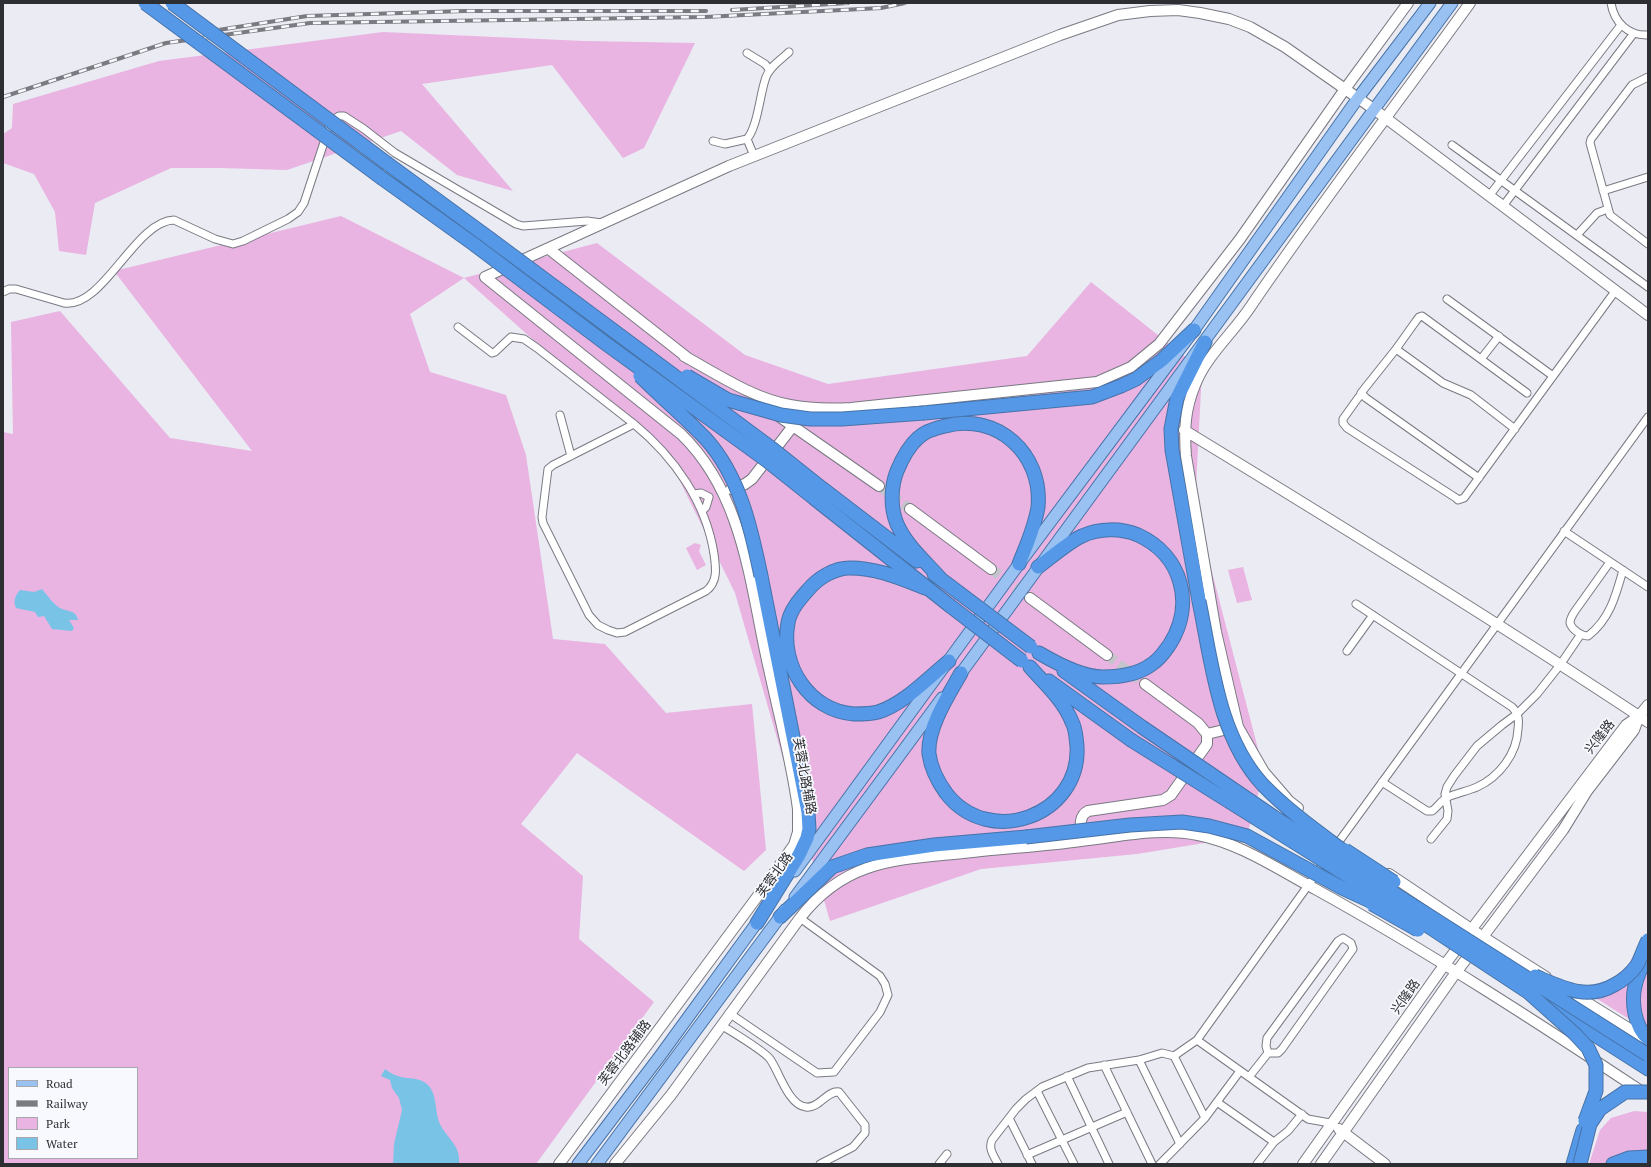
<!DOCTYPE html>
<html>
<head>
<meta charset="utf-8">
<style>
  body { margin:0 }
  #map { position:relative; width:1651px; height:1167px; overflow:hidden; background:#eaebf3; font-family:"PT Serif",serif }
  canvas { display:block }
  .frame { position:absolute; inset:0; border:4px solid #2d2e31; pointer-events:none }
  .legend { position:absolute; left:8px; top:1067px; width:130px; height:92px; box-sizing:border-box; background:#f8f9fe; border:1px solid #a7a8ac; margin:0; padding:5px 7px; list-style:none; font-size:12px; color:#2d2e31 }
  .legend li { display:flex; align-items:center; gap:8px; height:20px }
  .legend b { width:20px; border:1px solid #a7a8ac }
</style>
</head>
<body>
<div id="map">
<canvas width="1651" height="1167"></canvas>
<div class="frame"></div>
<ul class="legend">
<li><b style="height:5px;background:#99c1f1"></b>Road</li>
<li><b style="height:5px;background:#7a7b80"></b>Railway</li>
<li><b style="height:11px;background:#e9b3e2"></b>Park</li>
<li><b style="height:11px;background:#79c3e6"></b>Water</li>
</ul>
</div>
<script>
const ctx = document.querySelector('canvas').getContext('2d');
ctx.lineJoin = 'round';
function fill(path, color) { ctx.fillStyle = color; ctx.fill(path, 'evenodd'); }
function strokePath(path, color, width, dash) { ctx.strokeStyle = color; ctx.lineWidth = width; ctx.lineCap = dash ? 'butt' : 'round'; ctx.setLineDash(dash || []); ctx.stroke(path); }
function drawText(font, color, halo, rows, align = 'center') {
  ctx.font = font + ' "PT Serif","Noto Sans SC",serif'; ctx.lineWidth = 3.5; ctx.setLineDash([]); ctx.textBaseline = 'middle'; ctx.strokeStyle = halo; ctx.fillStyle = color; for (const [text, x, y, turn = 0] of rows) {
    ctx.save(); ctx.translate(x, y); ctx.rotate((+turn || 0) * Math.PI / 180); ctx.textAlign = isNaN(turn) ? turn : align; if (halo) ctx.strokeText(text, 0, 0); ctx.fillText(text, 0, 0); ctx.restore();
  }
}
const green = new Path2D(`
  M383,32l201,9 111,2 -51,105 -21,10 -71,-93 -130,19 91,107 -56,-16 -56,-44 -114,39 -66,-2h-50l-76,35 -9,52 -27,-4 -4,-39 -21,-38 -31,-11v-29l9,-6 1,-24 146,-43z
  M341,216l123,62 133,-35 148,112 83,29 199,-28 64,-74 111,88 -7,137 69,265 -17,64 -110,18 -156,15 -151,52 -95,-328 -64,-130 -207,-185 -54,36 20,58 76,23 20,60 27,184 52,5 61,69 86,-9 14,146 -22,21 -167,-118 -56,71 62,52 -4,63 75,63 -118,162h-533v-732l10,2 -2,-112 49,-11 110,127 82,13 -138,-180zM9,1068h128v90h-128z
  M695,543l6,2 -2,6 7,14 -9,5 -11,-22z
  M1243,567l9,33 -15,3 -9,-33z
  M1648,933v98l-57,-36 38,-30z
  M1634,1111l14,1v42l-33,5 -10,5h-16l11,-34 11,-12z`);
const water = new Path2D(`
  M42,589c5,6 12,16 18,19 8,4 16,2 18,12h-9l5,8 -2,3 -20,-2 -8,-13 -6,1 -3,-5 -19,-4c-3,-7 -1,-12 4,-18l14,2z
  M385,1069c3,2 7,5 10,6 11,5 24,1 33,10 10,10 6,28 13,41 7,13 20,20 18,38h-66l1,-20 8,-34 -3,-12 -7,-10 -2,-8 -9,-4z`);
const secondaryTunnel = new Path2D(`
  M879,486l31,23
  M991,569l36,26
  M1107,655l38,29`);
const street = new Path2D(`
  M1611,3c3,19 17,33 37,32
  M747,53l18,11 5,6
  M1648,77l-16,8 -41,54 -1,4 20,72 38,29
  M747,139l7,17
  M713,141l12,3 22,-5c11,-13 13,-46 19,-62 4,-11 16,-18 23,-25
  M1452,145l196,142
  M1603,191l45,-14
  M1489,196l132,-171
  M1503,206l131,-173
  M1577,235l20,-22 11,-4
  M3,292l6,-3h7l48,14c39,6 71,-82 110,-83l41,19 18,5 10,-3 45,-22 10,-7 6,-9 27,-82 8,-5h5l20,13 31,24 121,71 7,2 64,-5 15,2
  M1447,299l106,77
  M458,327l34,26 3,-1 16,-15 13,2 13,9 97,76c40,33 72,78 80,130 2,14 4,28 -8,37l-81,41 -8,1 -9,-3 -10,-5 -9,-10 -46,-92 -1,-6 6,-48 5,-4 81,-41
  M1396,349l47,34 28,12 44,34
  M1481,359l18,-23
  M1361,393l5,5 113,80
  M1527,393l-105,-77 -3,1 -3,4 -20,28 -35,44 -1,3 -2,2 -15,21v4l4,5 109,70 2,2 6,-2 152,-208
  M560,415l11,41
  M694,494l7,-1 8,4
  M702,511l4,-4 3,-10
  M1564,531l84,56
  M1610,562l-35,49c-2,3 -5,8 -5,12 2,7 12,13 18,13 22,-17 28,-41 35,-66
  M1356,604l156,103c7,7 7,13 6,22 -1,25 -19,48 -41,58 -9,4 -20,6 -29,10 -7,3 -10,10 -16,14h-5l-45,-29
  M1347,651l26,-36
  M1431,839l16,-20 1,-8 -3,-17 2,-7 7,-11 23,-30 25,-21 15,-11 20,-20 23,-29 21,-31
  M1335,847l313,-430
  M1343,938l8,5 2,6 -71,100 -4,4h-10l-2,-7 1,-8 71,-97z
  M729,1013l88,60 17,-1 46,-60 8,-17 -3,-11 -5,-8 -80,-58
  M721,1025c11,7 42,25 49,34 9,12 18,46 36,48 13,2 21,-17 33,-15l26,33v8l-12,14 -33,17
  M1197,1040l111,79 22,4
  M1174,1056l31,62
  M1139,1060l41,84
  M1104,1065l48,99
  M1067,1076l42,88
  M1249,1077l19,-24
  M1037,1091l37,73
  M1217,1102l57,40
  M1009,1118l23,46
  M1027,1155l100,-43
  M939,1164l8,-10
  M998,1164c-4,-8 -10,-15 -6,-24l24,-31 10,-10 16,-12 46,-19 51,-8 23,-7 12,3 23,-16 130,-181
  M1160,1164l45,-46 35,-47
  M1257,1164l17,-22 14,-11 14,-17`);
const secondary = new Path2D(`
  M549,249l140,110
  M684,356c33,18 68,42 106,49 20,4 41,4 61,3l246,-26 34,-15 28,-23 81,-105 105,-150 63,-86
  M777,415l102,71
  M1184,430c156,95 312,191 464,292
  M731,489l14,-5 7,-5 41,-53
  M910,509l81,60
  M1030,598l77,57
  M1207,734l29,-7
  M1298,808l-9,-7 -25,-29 -26,-45 -22,-95 -30,-176c-2,-26 -1,-47 9,-71 11,-29 39,-53 56,-79 70,-103 146,-202 219,-303
  M1081,838c0,-10 -3,-22 7,-27l75,-11 8,-5 36,-51v-10l-9,-11 -53,-39
  M1389,874l88,59 69,44
  M1570,992l76,47
  M1339,1129l46,35
  M559,1164l198,-267 37,-52 4,-13v-23c-6,-47 -19,-93 -29,-140 -19,-82 -24,-173 -88,-235l-196,-157 244,-111 331,-131 58,-20 32,-4 28,-1 22,3 29,6 21,8 35,20 90,63 273,205
  M615,1164l56,-69 129,-177c48,-62 102,-58 173,-66 36,-4 72,-6 108,-11 38,-4 78,-14 117,-6 42,8 81,35 119,55 112,62 220,132 327,203
  M1303,1164l137,-193 186,-246 13,-9 9,-11
  M1321,1164l131,-186 111,-148 24,-39 47,-61 5,-14`);
const primary = new Path2D(`
  M956,680l496,-677
  M795,871l224,-307 175,-234 164,-232 72,-95
  M795,897l147,-199
  M578,1164l82,-108 101,-139
  M597,1164l188,-254`);
const highway = new Path2D(`
  M388,164l101,74
  M383,179l92,66
  M924,413l168,-16 29,-11 15,-7 26,-19 32,-30
  M823,489l94,72
  M815,499l134,106
  M1038,567c11,-8 32,-26 44,-31 17,-8 39,-8 56,-1 44,20 57,69 32,109 -5,7 -10,15 -18,20 -13,10 -33,13 -49,13 -20,0 -47,-14 -64,-24
  M934,574l24,18
  M940,578c-14,-16 -34,-33 -43,-54 -7,-16 -6,-38 0,-53 5,-12 11,-24 21,-33 7,-7 18,-10 27,-12 52,-14 98,28 93,81 -3,20 -12,39 -19,57
  M928,589c-26,-10 -50,-21 -78,-21 -16,0 -32,10 -42,22 -8,9 -18,20 -20,33 -8,42 21,88 66,91 8,0 17,0 24,-2 26,-8 50,-34 71,-51
  M1199,601l-27,-151 -1,-21 6,-31 28,-56
  M1064,671l78,56
  M961,673c-13,23 -34,55 -32,81 2,14 9,28 17,39 43,56 135,23 131,-47 -1,-8 -1,-17 -5,-24 -8,-21 -27,-38 -42,-55
  M1049,681l82,59
  M780,917l52,-50 35,-12 67,-10 92,-8
  M757,923l42,-68 8,-17 2,-9 -1,-17 -47,-236
  M1646,957c-4,9 -9,19 -11,29 -4,17 0,41 13,53
  M1548,1005l100,64
  M1573,1164l10,-34
  M1613,1164l16,-6 19,-1`);
const rail = new Path2D(`
  M732,10l116,-7
  M212,31l95,-15 157,-5h242
  M3,97l163,-54 144,-20 395,-6 176,-9 24,-5`);
const highwayBridge = new Path2D(`
  M145,3l238,176
  M172,3l216,161
  M489,238l285,212 49,39
  M475,245l130,98 161,117 49,39
  M640,376c21,21 45,41 66,63 34,38 45,89 55,137
  M687,376l41,24 53,15 29,4h32l82,-6
  M958,592l73,55
  M1199,601c13,62 19,135 64,184 26,27 58,49 87,71
  M949,605l73,56
  M1142,727l132,90 374,238
  M1131,740l303,190 94,62 47,42 13,14 8,17v26l-11,30
  M1026,837l104,-12 52,-3 27,4 38,10 95,52 39,18
  M1345,850l49,32
  M1372,904l46,26
  M1535,976c26,11 52,25 79,9 10,-5 16,-10 23,-20 4,-7 7,-17 11,-25
  M1580,1164l10,-40 10,-15 25,-17h23`);
const streetNames = [
  ["兴隆路",1600,737,-52],
  ["芙蓉北路辅路",804,776,80],
  ["芙蓉北路",775,875,-54],
  ["兴隆路",1406,997,-55],
  ["芙蓉北路辅路",625,1053,-53]
];
fill(green, '#e9b3e2');
fill(water, '#79c3e6');
strokePath(secondaryTunnel, '#c4c5cc', 10, [10, 5]);
strokePath(street, '#797a82', 9);
strokePath(secondary, '#797a82', 12);
strokePath(primary, '#4773a8', 13);
strokePath(highway, '#4773a8', 15);
strokePath(street, '#fff', 7);
strokePath(secondary, '#fff', 10);
strokePath(primary, '#99c1f1', 11);
strokePath(highway, '#5598e8', 13);
strokePath(rail, '#7a7b80', 4);
strokePath(rail, '#f8f9fe', 2.5, [8]);
strokePath(highwayBridge, '#4773a8', 15, []);
strokePath(highwayBridge, '#5598e8', 13);
drawText('13px', '#2d2e31', '#f8f9fe', streetNames);
</script>
</body>
</html>
